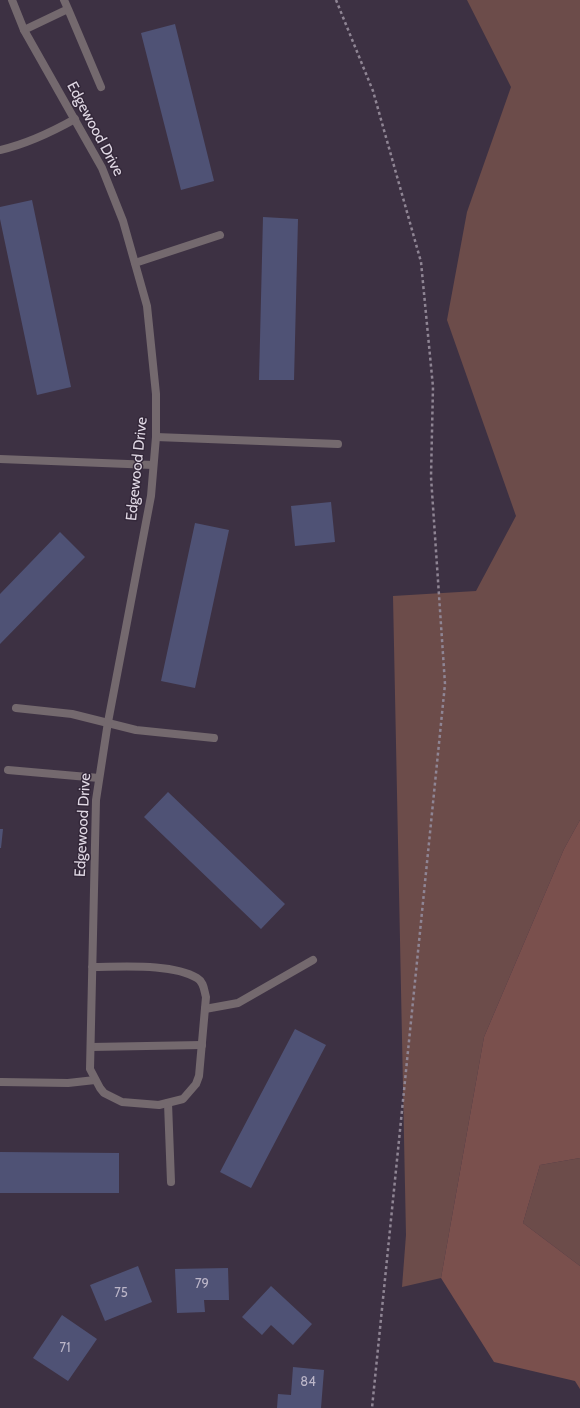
<!DOCTYPE html>
<html>
<head>
<meta charset="utf-8">
<style>
  body { margin:0 }
  canvas { display:block; background:#3d3143 }
</style>
</head>
<body>
<canvas width="580" height="1408"></canvas>
<script>
const ctx = document.querySelector('canvas').getContext('2d');
ctx.lineJoin = 'round';
function fill(path, color) { ctx.fillStyle = color; ctx.fill(path, 'evenodd'); }
function strokePath(path, color, width, dash) { ctx.strokeStyle = color; ctx.lineWidth = width; ctx.lineCap = dash ? 'butt' : 'round'; ctx.setLineDash(dash || []); ctx.stroke(path); }
function drawText(font, color, halo, rows, align = 'center') {
  ctx.font = font + ' Cabin,sans-serif'; ctx.lineWidth = 3; ctx.setLineDash([]); ctx.textBaseline = 'middle'; ctx.strokeStyle = halo; ctx.fillStyle = color; for (const [text, x, y, turn = 0] of rows) {
    ctx.save(); ctx.translate(x, y); ctx.rotate((+turn || 0) * Math.PI / 180); ctx.textAlign = isNaN(turn) ? turn : align; if (halo) ctx.strokeText(text, 0, 0); ctx.fillText(text, 0, 0); ctx.restore();
  }
}
const green = new Path2D(`
  M467,0h113v820l-16,29 -80,188 -43,241 -39,9 4,-52 -13,-639 83,-5 40,-75 -69,-196 20,-108 44,-125z
  M580,1158v108l-57,-43 17,-58z`);
const forest = new Path2D(`
  M580,820v338l-40,7 -17,58 57,43v123l-5,-8 -81,-19 -53,-84 43,-241 80,-188z`);
const building = new Path2D(`
  M175,24l39,157 -33,9 -40,-157z
  M32,200l39,187 -34,8 -37,-176v-12z
  M263,217l35,2 -4,161h-35z
  M331,502l4,40 -40,4 -4,-40z
  M195,523l34,7 -34,158 -34,-7z
  M60,532l25,25 -85,87v-50z
  M168,792l117,112 -24,25 -117,-112z
  M0,829h3l-2,19h-1z
  M295,1029l31,16 -75,143 -31,-16z
  M0,1152l119,1v40h-119z
  M138,1266l14,36 -47,19 -15,-36z
  M228,1268l1,32h-25l1,12 -28,1 -2,-44z
  M271,1286l41,38 -19,21 -22,-20 -9,10 -20,-18z
  M62,1315l35,24 -29,42 -35,-23z
  M293,1367l31,3 -3,38h-44l1,-14 13,1z`);
const path = new Path2D(`
  M336,0l37,91 48,171 12,125 -2,90 14,207 -73,724`);
const lane = new Path2D(`
  M68,9l33,78
  M24,30l44,-21 -4,-9
  M0,150c27,-6 50,-17 75,-31
  M135,263l85,-28
  M156,437l182,7
  M0,459l153,6
  M16,708l56,6 64,16 78,8
  M8,770l91,8
  M205,1009l33,-6 75,-43
  M91,1047l111,-2
  M1,1082l67,1 27,-3
  M168,1103l3,79`);
const street = new Path2D(`
  M12,0l12,30 78,138 21,53 24,85 9,88v43l-5,59 -43,226 -12,78 -6,269 10,19 4,5 18,9 37,3 24,-6 13,-15 3,-8 7,-79c-2,-7 -2,-15 -9,-19 -25,-15 -75,-11 -105,-11`);
const numberNames = [
  ["79",202,1284],
  ["75",121,1293],
  ["71",65,1348],
  ["84",308,1382]
];
const streetNames = [
  ["Edgewood Drive",95,129,62],
  ["Edgewood Drive",137,469,-84],
  ["Edgewood Drive",83,825,-87]
];
fill(green, '#6c4c4a');
fill(forest, '#7a504d');
fill(building, '#4f5275');
strokePath(path, '#8f8594', 2.5, [3, 3]);
strokePath(lane, '#74696e', 8);
strokePath(street, '#74696e', 8);
drawText('13px', '#bcb6c8', null, numberNames);
drawText('15px', '#e0d8e4', '#332739', streetNames);
</script>
</body>
</html>
